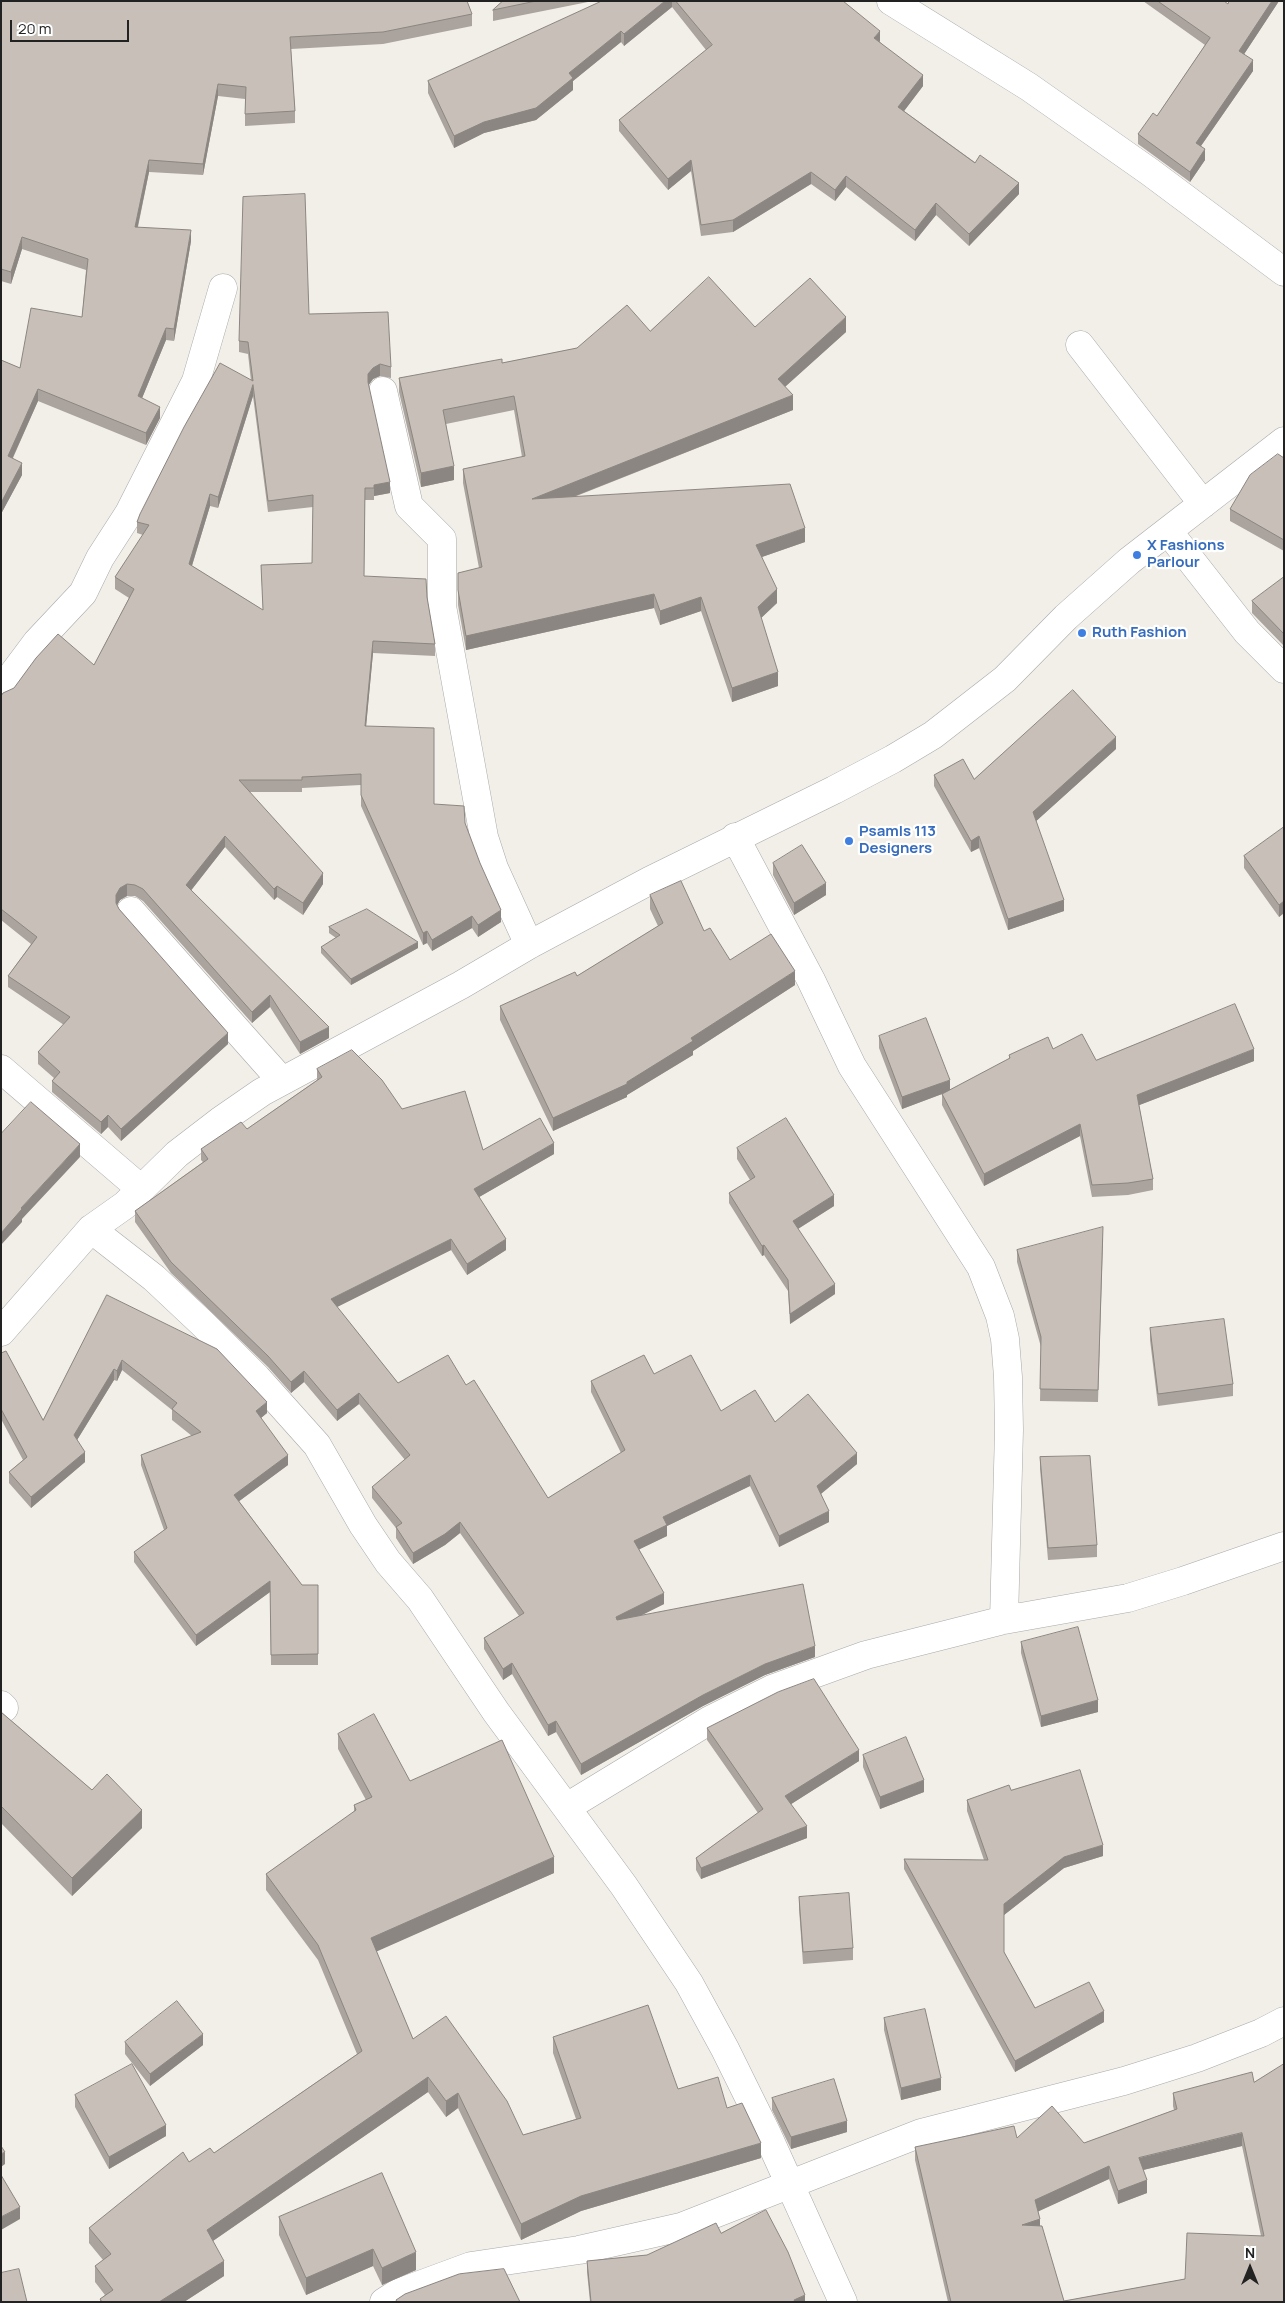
<!DOCTYPE html>
<html>
<head>
<meta charset="utf-8">
<style>
  body { margin:0 }
  #map { position:relative; width:1285px; height:2303px; overflow:hidden; background:#f2efe9; font-family:Manrope,sans-serif }
  canvas { display:block }
  .frame { position:absolute; inset:0; border:2px solid #222; pointer-events:none }
  .north { position:absolute; left:1225px; top:2243px; width:50px; height:50px; -webkit-text-stroke:4px #fff; paint-order:stroke; rotate:0deg; font-size:14px; font-weight:700; line-height:20px; text-align:center; color:#222 }
  .north::after { content:''; display:block; margin:auto; width:18px; height:22px; background:#222; clip-path:polygon(50% 0,100% 100%,50% 72%,0 100%) }
  .scale { position:absolute; left:10px; top:20px; width:119px; height:22px; box-sizing:border-box; border:2px solid #222; border-top:0; padding-left:6px; font-size:15px; line-height:18px; white-space:nowrap; color:#222; -webkit-text-stroke:4px #fff; paint-order:stroke }
</style>
</head>
<body>
<div id="map">
<canvas width="1285" height="2303"></canvas>
<div class="frame"></div>
<div class="north">N</div>
<div class="scale">20 m</div>
</div>
<script>
const ctx = document.querySelector('canvas').getContext('2d');
ctx.lineJoin = 'round';
function strokePath(path, color, width, dash) { ctx.strokeStyle = color; ctx.lineWidth = width; ctx.lineCap = dash ? 'butt' : 'round'; ctx.setLineDash(dash || []); ctx.stroke(path); }
function fill(path, color) { ctx.fillStyle = color; ctx.fill(path, 'evenodd'); }
function drawText(font, color, halo, rows, align = 'center') {
  ctx.font = font + ' Manrope,sans-serif'; ctx.lineWidth = 4.5; ctx.setLineDash([]); ctx.textBaseline = 'middle'; ctx.strokeStyle = halo; ctx.fillStyle = color; for (const [text, x, y, turn = 0] of rows) {
    ctx.save(); ctx.translate(x, y); ctx.rotate((+turn || 0) * Math.PI / 180); ctx.textAlign = isNaN(turn) ? turn : align; if (halo) ctx.strokeText(text, 0, 0); ctx.fillText(text, 0, 0); ctx.restore();
  }
}
const minor = new Path2D(`
  M891,1l138,86 121,85 134,100
  M1080,345l123,159
  M383,391l26,115 33,33v67l42,231 10,31 35,77
  M1168,531l79,101 37,37
  M1,690l36,-48 46,-49 17,-35 29,-45 67,-132 27,-93
  M735,837l76,143 41,86 129,201 19,49 5,23 3,38 1,53 -5,190
  M131,911l151,170
  M1,1069l140,120
  M91,1229l63,49 49,46 54,54 60,67 46,80 25,37 32,37 76,113 128,174 65,97 36,66 42,85 76,168
  M1,1332l90,-103 34,-24 52,-51 43,-33 42,-29 199,-107 68,-40 120,-64 185,-91 59,-31 40,-24 72,-56 61,-62 63,-56 155,-120
  M1,1705l3,3
  M567,1807l143,-87 62,-31 94,-34 138,-35 124,-22 55,-17 101,-35
  M384,2302l14,-9 73,-27 108,-16 102,-23 240,-94 203,-52 73,-23 64,-25 23,-12`);
const wall = new Path2D(`
  M1,1l471,13v12l-89,18 -92,5 4,62v12l-50,3v-27l-27,-3 -15,79 -54,-3 -11,55 53,14 -17,100 -8,-1 -24,58 18,20 -14,27 -108,-44 -25,57 9,17 -21,39v-154l19,8 62,-51 4,-47 -64,-21 -11,35 -10,-3z
  M503,1h90l-100,20v-11z
  M602,1h241l37,41 43,44 -19,25 115,83 -50,52 -33,-31 -21,26 -69,-54 -11,14 -24,-17 -78,48 -32,4 -10,-65 -23,19 -49,-59v-11l87,-70 -34,-43 -48,39 -3,-4 -48,39v9l-37,30 -52,13 -30,15 -26,-55v-12z
  M1143,1h81l4,3 51,-3 -35,53 9,17 -52,75 4,14 -15,22 -52,-38v-10l19,-18 48,-71z
  M309,314l82,53v11l-11,-2 -7,3 -5,7 22,107 -16,3v4h-9l-1,76 63,21 8,47v12l-62,-3 -7,73 68,78 31,19 36,99 -23,15 -6,-9 -40,23 -5,-8 -4,2 -62,-139v-21l-59,3v4h-53l74,92 -20,31 -26,-18 -3,3 -49,-53 -34,43 138,148 -29,16 -30,-47 -18,16 -109,-122 -8,-5h-8l-7,4 -3,5 2,4 109,135 -107,97 -13,-14 -7,7 -49,-42v-11l2,-3 -16,-14v-12l26,-27 -56,-38v-11l23,-32 -30,-24v-224l93,-31 35,-67 -14,-9v-12l28,-42 -6,-2v-11l114,-141 -3,-27 -9,-2v-11zM253,396l15,116 45,-5 -1,56 -51,2 2,45 -71,-44 18,-60 8,2z
  M755,327l91,5 -61,55 8,23 -219,87 231,45 -43,15 15,46 -16,15 17,68 -46,16 -31,-91 -41,14 -6,-17 -188,42 -8,-45v-32l21,-5 -16,-85v-14l59,-12 -8,-47 -68,14 8,56 -33,7 -22,-95v-14l103,-15 75,-15 73,-17z
  M1284,458v93l-54,-30v-12z
  M1284,577v69l-32,-33v-12z
  M1116,749l-80,72 28,90 -56,19 -29,-82 -8,4 -37,-66v-11l40,4z
  M1284,827v86l-5,4 -35,-49v-12z
  M773,863l53,32 -32,20 -21,-40z
  M650,895l54,36 26,29 65,25 -102,66v4l-66,40v2l-74,34 -53,-111v-14l77,-30 81,-50 -8,-17z
  M329,927l89,21 -67,37 -30,-32v-6l15,-9 -7,-5z
  M879,1036l71,54 59,-31v-4l44,-6 43,11 158,1 -115,44 14,74v11l-25,5 -36,2 -12,-61 -96,50 -42,-81v-11l-40,15 -23,-61z
  M317,1069l85,40 81,41 71,4 -75,43 27,53 -39,25 -16,-25 -114,57 61,76 68,2 82,113 73,-45 -30,-61v-11l63,-7 67,37 54,11 82,42 -36,30 8,28 -50,25 -29,-61 -83,40v10l-28,13 25,55 -24,12 175,41 -50,18 -62,31 -122,69 -25,-43 -8,4 -36,-62 -9,6 -19,-31v-11l35,-22 -59,-83 -15,12 -32,19 -17,-26v-10l-24,-30v-11l33,-27 -46,-56 -22,17 -33,-39 -13,11 -23,-26 -97,-94 -36,-51v-11l68,-49 -2,-2v-11l46,-20 70,-49z
  M737,1148l97,58 -36,23 37,65 -45,30 -2,-33 -24,-36 -2,1 -33,-53v-10l21,-13 -13,-21z
  M1103,1239l-5,163 -58,-1 1,-54 -24,-85v-12z
  M107,1295l160,118 -6,5 27,47 -49,36 63,84h16v80h-47l-1,-73 -74,54 -62,-84v-10l30,-22 -23,-65v-10l51,-19 -20,-16v-10l-50,-40 -5,11 -3,-1 -37,60 8,22 -54,46 -22,-25v-11l14,-12 -22,-41v-66l42,67z
  M1150,1328l83,56v12l-75,10 -8,-66z
  M1040,1457l57,88v12l-49,3 -8,-91z
  M1021,1642l77,70 -57,15 -20,-74z
  M1,1712l91,78 50,38 -70,68 -71,-73z
  M707,1728l152,33 -68,43 16,34 -106,41 -5,-9v-12l62,-45 -51,-73z
  M338,1734l72,47 144,92 -178,78 37,88 110,96 53,-16 -23,-66v-16l125,52 49,19 34,50 -180,53 -60,29 -63,-132 -12,9 -18,-25 -215,149 11,35 -40,26h-84v-3l5,-4 -10,-13v-16l8,-6 -14,-17v-15l100,-66 25,-9 143,-99 -39,-94 -52,-70v-16l88,-62v-7l12,-5 -28,-51z
  M863,1755l61,37 -44,17 -17,-42z
  M1011,1790l92,66 -39,12 -60,47v37l31,56 69,14 -89,50 -111,-203v-10l80,1 -17,-49v-11z
  M799,1897l54,51v12l-50,4 -4,-55z
  M884,2018l57,72 -40,10 -17,-70z
  M125,2042l78,3 -53,41 -25,-32z
  M1254,2082l30,220h-336l-33,-142v-13l102,-9 67,5 90,-33 -1,-4v-13zM1242,2146l19,90 -76,43 -121,22 -24,-75 -2,-15 71,-32 9,25 29,-11 -4,-23z
  M75,2095l91,41 -57,33 -34,-62z
  M772,2098l75,34 -56,17 -19,-39z
  M382,2173l34,97 -34,15 -9,-19 -67,29 -27,-60v-18z
  M721,2233l84,69h-215l-3,-30v-11l60,-6z`);
const shadedWall = new Path2D(`
  M665,1h7v6l-48,39v-12z
  M1272,1h7l-40,61v-11z
  M621,31v11l-48,39v9l-37,30 -52,13 -30,15v-12l115,-63z
  M880,31v11l-6,-4z
  M1253,60v11l-57,82v-10z
  M923,75v11l-25,33v-12z
  M218,84v12l-15,79v-11z
  M1205,149v11l-15,22v-10z
  M149,160v12l-14,67v-12z
  M691,160v11l-23,19v-11z
  M811,172v12l-78,48v-12z
  M846,176v11l-11,14v-11z
  M1019,183v11l-50,52v-12z
  M936,203v12l-21,26v-11z
  M191,230v11l-17,100v-12z
  M22,237v12l-11,35v-12z
  M846,317v15l-68,61v-14z
  M166,328v12l-28,68v-12z
  M380,364v12l-7,3 -5,7v-12l5,-6z
  M253,385v11l-35,112v-11z
  M38,389v12l-30,67v-12z
  M793,395v15l-261,103v-14z
  M160,407v11l-14,27v-12z
  M22,463v12l-21,39v-11z
  M454,466v14l-33,7v-14z
  M390,482v11l-16,3v-11z
  M210,494v12l-21,69v-11z
  M805,528v14l-49,17v-14z
  M777,589v14l-19,18v-14z
  M654,594v14l-188,42v-14z
  M701,597v14l-41,14v-14z
  M373,641v12l-8,85v-12z
  M778,672v14l-46,16v-14z
  M1116,737v12l-83,75v-12z
  M225,836v11l-39,50v-12z
  M979,836v12l-8,4v-11z
  M323,873v11l-20,31v-12z
  M826,883v12l-32,20v-12z
  M127,884v12l-7,4 -4,7v-12l4,-7z
  M277,886v11l-3,3v-11z
  M1064,900v11l-56,19v-11z
  M1284,901v12l-5,4v-12z
  M501,910v12l-23,15v-12z
  M472,916v12l-40,23v-11z
  M427,931v12l-4,2v-12z
  M418,942v6l-67,37v-6z
  M795,971v14l-102,66v4l-66,40v2l-74,34v-13l74,-36 64,-44z
  M270,995v12l-18,16v-11z
  M329,1027v11l-29,16v-12z
  M228,1033v11l-107,97v-12z
  M1254,1049v12l-117,45v-11z
  M950,1080v11l-48,18v-12z
  M108,1115v12l-7,7v-12z
  M1080,1124v12l-96,50v-12z
  M554,1143v11l-80,46v-11z
  M80,1144v13l-58,62v3l-21,23v-12l20,-25z
  M834,1195v11l-41,26v-11z
  M451,1239v11l-120,60v-11z
  M506,1239v11l-39,25v-11z
  M764,1245v10l-2,1v-10z
  M835,1284v10l-45,30v-10z
  M122,1360v10l-5,11v-10z
  M114,1369v11l-40,65v-10z
  M304,1371v11l-13,11v-11z
  M359,1393v11l-22,17v-11z
  M267,1402v11l-11,9v-11z
  M85,1452v10l-54,46v-11z
  M857,1453v11l-40,33v-11z
  M288,1455v10l-54,40v-10z
  M750,1475v11l-83,40v10l-33,16v-11l29,-24z
  M829,1511v11l-50,25v-11z
  M460,1522v11l-15,12 -32,19v-11z
  M270,1581v11l-74,54v-11z
  M664,1593v11l-48,24v-11z
  M815,1646v11l-50,18 -62,31 -122,69v-11l122,-69 62,-31z
  M512,1663v11l-9,6v-11z
  M1098,1700v12l-57,15v-11z
  M556,1721v11l-8,4v-11z
  M859,1750v11l-74,47v-12z
  M924,1780v12l-44,17v-12z
  M142,1810v18l-70,68v-18z
  M807,1826v12l-106,41v-11z
  M1103,1845v11l-39,12 -60,47v-11l60,-47z
  M554,1857v16l-183,81v-16z
  M1104,2011v11l-89,50v-11z
  M203,2034v11l-53,41v-12z
  M428,2077v15l-221,153v-15z
  M941,2078v12l-40,10v-12z
  M458,2093v15l-12,9v-16z
  M847,2121v11l-56,17v-12z
  M166,2125v11l-57,33v-12z
  M1242,2133v13l-103,25v-13z
  M761,2143v15l-180,53 -60,29v-16l60,-28z
  M5,2152v12l-4,3v-13z
  M1109,2166v13l-74,34v-13z
  M1147,2180v13l-29,11v-13z
  M20,2207v12l-19,11v-13z
  M1040,2219v13l-18,-7z
  M373,2249v17l-67,29v-17z
  M416,2252v18l-34,15v-17z
  M224,2261v15l-40,26h-25z
  M805,2295v7h-11v-2z`);
const building = new Path2D(`
  M1,1h466l5,13 -89,18 -93,5 5,74 -50,3 1,-27 -28,-3 -15,80 -54,-4 -14,67 56,3 -17,99 -8,-1 -28,68 22,11 -14,26 -108,-44 -30,67 14,7 -21,40v-143l19,8 11,-60 51,9 6,-58 -66,-22 -11,35 -10,-3z
  M503,1h33l-43,9z
  M602,1h63l-41,33 -3,-3 -52,42 4,5 -37,30 -52,14 -30,14 -26,-55z
  M676,1h167l37,30 -6,7 49,37 -25,32 77,56 5,-8 39,28 -50,51 -33,-31 -21,27 -69,-54 -11,14 -24,-18 -78,48 -32,5 -10,-65 -23,19 -49,-59 93,-75z
  M1158,1h66l4,3 1,-3h43l-33,50 14,9 -57,83 9,6 -15,23 -52,-38 15,-21 4,3 53,-78z
  M305,194l4,120 79,-2 3,55 -11,-3 -7,4 -5,6v8l22,100 -16,3v3h-9l-1,88 62,3 1,18 8,47 -62,-3 -8,85 69,2v76l30,2 1,17 15,40 21,47 -23,15 -6,-9 -40,24 -5,-9 -4,2 -62,-138v-21l-59,3v3h-63l84,93 -20,30 -26,-17 -3,3 -49,-53 -39,49 143,142 -29,15 -30,-47 -18,17 -109,-123 -8,-4 -8,-1 -7,4 -4,7v8l3,6 109,124 -107,96 -13,-14 -7,7 -49,-41 8,-9 -22,-20 32,-35 -62,-41 29,-39 -36,-28v-213l2,-3 11,-5 22,-30 22,-24 36,31 40,-76 -19,-12 34,-52 -12,-3 3,-8 44,-87 36,-64 33,18 -5,-39 -9,-1 4,-144zM253,385l15,116 45,-6 -1,68 -51,2 2,45 -74,-46 21,-70 8,3z
  M709,277l46,50 55,-49 36,39 -68,62 15,16 -261,104 258,-15 15,44 -49,17 21,44 -19,18 20,65 -46,16 -31,-91 -41,14 -6,-17 -188,42 -8,-46v-17l24,-6 -19,-98 62,-13 -11,-60 -71,14 11,56 -33,7 -22,-95 103,-19v4l75,-15 50,-43 23,26z
  M1278,454l6,4v82l-54,-31 20,-34z
  M1284,577v57l-32,-33z
  M1073,690l43,47 -83,75 31,88 -56,19 -29,-83 -8,5 -37,-66 29,-16 11,20z
  M1284,827v74l-5,4 -35,-49z
  M802,845l24,38 -32,20 -21,-40z
  M681,881l23,50 6,-3 20,32 41,-26 24,37 -104,67 2,3 -66,41v2l-74,34 -53,-112 75,-34 2,4 86,-53 -13,-28z
  M367,909l51,33 -67,37 -30,-32 19,-12 -11,-8z
  M1235,1004l19,45 -117,46 16,84 -25,4 -36,2 -12,-61 -96,50 -42,-80 68,-36 -1,-3 39,-18 5,12 29,-15 14,26z
  M926,1018l24,62 -48,17 -23,-61z
  M352,1050l30,30 20,29 63,-18 18,59 57,-32 14,25 -80,46 32,50 -39,25 -16,-25 -120,60 67,84 50,-28 18,30 8,-5 74,118 77,-48 -34,-69 53,-26 10,19 37,-19 30,56 34,-21 20,32 33,-28 49,59 -40,33 12,25 -50,25 -29,-61 -87,42 4,8 -33,16 30,52 -48,24 1,3 186,-36 12,62 -50,18 -62,31 -122,69 -25,-43 -8,4 -36,-62 -9,6 -19,-31 40,-25 -64,-91 -15,12 -32,19 -17,-26 6,-4 -30,-36 38,-32 -51,-62 -22,17 -33,-39 -13,11 -23,-26 -97,-94 -36,-51 73,-52 -7,-10 40,-27 6,7 75,-52 -5,-8z
  M31,1102l49,42 -59,64 1,1 -21,24v-99z
  M786,1118l48,77 -41,26 42,63 -45,30 -2,-34 -24,-35 -2,1 -33,-53 26,-16 -18,-29z
  M1103,1227l-5,163 -58,-1 1,-52 -24,-87z
  M107,1295l110,54 50,53 -11,9 32,44 -54,40 68,90h16v69l-47,1 -1,-74 -74,54 -62,-83 33,-24 -26,-73 60,-23 -29,-23 5,-6 -55,-43 -5,11 -3,-2 -40,66 11,17 -54,45 -22,-25 18,-15 -26,-48v-56l5,-2 37,69z
  M1224,1319l9,65 -75,10 -8,-66z
  M1090,1456l7,89 -49,3 -8,-91z
  M1078,1627l20,73 -57,16 -20,-74z
  M814,1679l45,71 -74,46 22,30 -106,42 -5,-10 67,-49 -56,-81 71,-36z
  M1,1712l91,78 15,-16 35,36 -70,68 -71,-72z
  M374,1714l36,67 92,-41 52,117 -183,81 42,101 33,-23 61,85 16,34 58,-17 -28,-81 95,-32 30,84 40,-12 9,31 15,-5 19,40 -180,53 -60,28 -63,-131 -12,8 -18,-24 -221,153 17,31 -65,41h-57l-2,-3 13,-9 -18,-24 16,-12 -22,-26 94,-76 6,10 21,-14 4,5 148,-102 -44,-106 -52,-71 90,-64 -2,-5 18,-8 -34,-63z
  M906,1737l18,43 -44,17 -17,-42z
  M1080,1770l23,75 -39,12 -60,47v48l31,56 54,-26 15,29 -89,50 -111,-202 84,1 -21,-60 42,-15 2,5z
  M849,1893l4,55 -50,4 -4,-55z
  M177,2001l26,33 -53,40 -25,-32z
  M925,2009l16,69 -40,10 -17,-70z
  M132,2064l34,61 -57,32 -34,-62z
  M1284,2064v238h-333l-36,-155 99,-21 3,12 35,-32 32,37 93,-34 -4,-16 79,-21 2,10zM1242,2133l22,103 -77,-3 -2,46 -121,22 -22,-75 -20,-1 18,-6 -5,-19 74,-34 9,25 29,-11 -8,-22z
  M834,2079l13,42 -56,16 -19,-39z
  M1,2146l4,6 -4,2z
  M382,2173l34,79 -34,16 -9,-19 -67,29 -27,-61z
  M1,2175l19,32 -19,10z
  M766,2210l22,42 17,43 -11,5 1,2h-204l-4,-41 60,-6 69,-32 5,10z
  M19,2269l8,33h-26v-29z
  M504,2269l16,33h-123l-1,-2 9,-6 54,-20z`);
const markers = [
  [1137,555,5,"#3f7fe0"],
  [1082,633,5,"#3f7fe0"],
  [849,841,5,"#3f7fe0"]
];
const shopNames = [
  ["X Fashions",1147,546],
  ["Parlour",1147,563],
  ["Ruth Fashion",1092,633],
  ["Psamls 113",859,832],
  ["Designers",859,849]
];
strokePath(minor, '#a9a9a9', 29);
strokePath(minor, '#fff', 28);
fill(wall, '#aba49e');
fill(shadedWall, '#8b8681');
fill(building, '#c7bfb8');
strokePath(building, '#8b8681', 1);
for (const [x, y, r, color] of markers) { const dot = new Path2D(); dot.arc(x, y, r, 0, 2 * Math.PI); ctx.fillStyle = color; ctx.fill(dot); strokePath(dot, '#fff', 2); }
drawText('bold 15px', '#366cbe', '#fff', shopNames, 'left');
</script>
</body>
</html>
